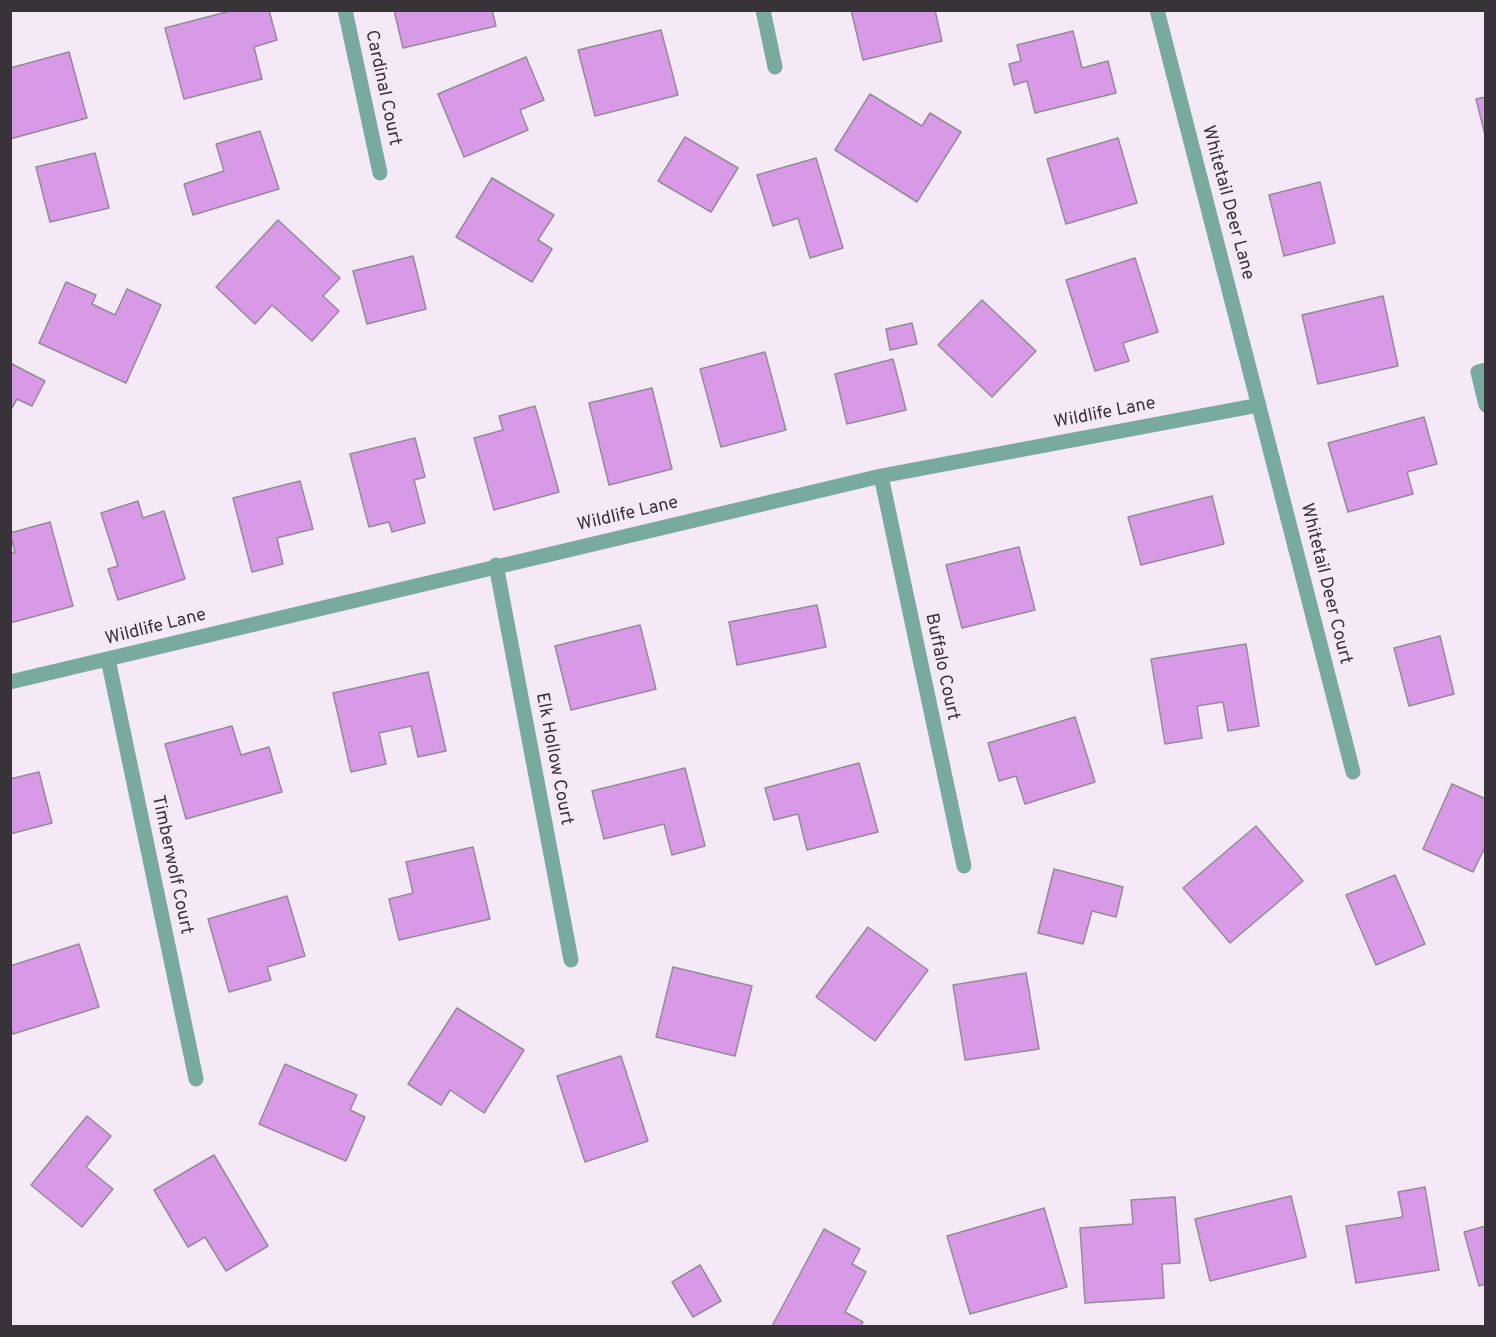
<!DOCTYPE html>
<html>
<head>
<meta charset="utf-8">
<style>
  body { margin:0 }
  #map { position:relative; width:1496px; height:1337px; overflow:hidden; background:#f5e9f7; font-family:Overpass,sans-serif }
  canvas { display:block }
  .frame { position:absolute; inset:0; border:12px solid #383339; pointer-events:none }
</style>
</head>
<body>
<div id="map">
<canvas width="1496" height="1337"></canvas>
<div class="frame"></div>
</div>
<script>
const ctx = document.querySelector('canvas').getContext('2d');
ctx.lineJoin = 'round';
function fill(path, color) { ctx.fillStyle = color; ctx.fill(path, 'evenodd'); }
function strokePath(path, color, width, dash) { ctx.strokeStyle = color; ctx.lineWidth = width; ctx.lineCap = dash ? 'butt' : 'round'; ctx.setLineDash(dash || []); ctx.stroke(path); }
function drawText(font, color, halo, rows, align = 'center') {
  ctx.font = font + ' Overpass,sans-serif'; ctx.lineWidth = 4.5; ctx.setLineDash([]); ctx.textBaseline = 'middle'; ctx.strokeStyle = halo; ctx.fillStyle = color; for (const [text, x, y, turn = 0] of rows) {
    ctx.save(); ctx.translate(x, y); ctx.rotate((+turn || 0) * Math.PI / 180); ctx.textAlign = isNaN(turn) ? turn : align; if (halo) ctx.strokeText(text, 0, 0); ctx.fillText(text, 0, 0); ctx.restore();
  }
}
const building = new Path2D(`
  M234,10h35l8,30 -23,7 8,32 -78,20 -19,-71z
  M394,10h98l4,16 -93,22z
  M851,10h84l7,31 -79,19z
  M661,30l17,65 -83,21 -17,-66z
  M1073,31l9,37 26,-7 8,32 -81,20 -8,-32 -13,4 -5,-21 12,-3 -4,-16z
  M69,52l18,66 -77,21v-71z
  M526,57l18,43 -24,10 8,20 -64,27 -26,-63z
  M870,94l52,32 8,-13 31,19 -44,70 -82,-52z
  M1486,97v42l-10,-40z
  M260,131l19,58 -86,26 -9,-31 40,-13 -8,-27z
  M685,137l53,31 -27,44 -53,-31z
  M1118,138l19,65 -71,21 -19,-65z
  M95,153l14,55 -59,14 -14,-55z
  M816,158l27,90 -33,10 -12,-40 -25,8 -16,-51z
  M492,178l62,37 -16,25 14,9 -20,33 -76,-45z
  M1320,182l15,61 -51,13 -15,-61z
  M278,220l62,58 -17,18 16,15 -27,30 -40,-36 -17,19 -39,-37z
  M413,256l13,53 -59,15 -14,-53z
  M1135,258l23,74 -35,11 6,18 -34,10 -29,-91z
  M66,282l30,13 -4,9 23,11 12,-26 34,16 -35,78 -87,-40z
  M1383,296l15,70 -80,18 -16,-69z
  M982,300l54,51 -44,46 -54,-52z
  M912,323l5,21 -27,6 -4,-21z
  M765,352l21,78 -65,17 -21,-78z
  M893,359l13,51 -59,14 -12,-50z
  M10,363l35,18 -13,25 -15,-7 -7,12z
  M652,388l20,81 -63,16 -20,-82z
  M535,406l24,86 -65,18 -20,-72 29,-8 -4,-14z
  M1424,417l13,47 -30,8 6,22 -65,18 -20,-69z
  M415,438l10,39 -11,3 11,43 -33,9 -3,-10 -20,5 -19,-73z
  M300,481l13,48 -36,9 6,26 -31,8 -19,-74z
  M1212,496l12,48 -83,21 -13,-48z
  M138,501l5,17 21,-7 21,68 -67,21 -10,-31 10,-3 -17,-53z
  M50,522l23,84 -63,17v-70l5,-1 -5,-19z
  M1019,547l16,63 -73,18 -16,-63z
  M817,605l9,42 -89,18 -8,-43z
  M640,625l16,64 -85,21 -16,-64z
  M1440,636l14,58 -45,12 -15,-58z
  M1246,644l13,82 -31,5 -5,-29 -26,4 5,32 -37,6 -14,-85z
  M428,672l18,79 -28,6 -7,-31 -32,7 7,31 -35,8 -18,-79z
  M1075,717l20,65 -70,22 -9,-28 -17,5 -11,-38z
  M232,726l9,29 28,-8 13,45 -96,27 -21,-75z
  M859,763l19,69 -71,18 -9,-36 -24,6 -9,-32z
  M685,768l20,78 -33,9 -8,-31 -60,15 -12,-48z
  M39,772l13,51 -42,11v-55z
  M1452,784l34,15v46l-13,27 -50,-23z
  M1256,826l47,55 -73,62 -47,-55z
  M473,847l17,72 -91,21 -10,-41 24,-6 -7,-31z
  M1054,869l69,18 -7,30 -24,-6 -9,33 -45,-11z
  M1395,875l30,69 -49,21 -30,-70z
  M287,896l18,60 -38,11 4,13 -42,12 -21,-73z
  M868,927l60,43 -53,71 -59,-44z
  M79,944l20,63 -86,27 -3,-9v-59z
  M673,967l79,19 -17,70 -79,-19z
  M1026,973l13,76 -74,11 -12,-75z
  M457,1008l67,42 -40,63 -34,-23 -9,15 -33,-21z
  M621,1056l27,85 -63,21 -28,-86z
  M285,1064l72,31 -7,15 15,7 -19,44 -87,-37z
  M87,1116l24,20 -25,31 27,22 -31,38 -51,-42z
  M214,1155l54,91 -42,25 -21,-34 -17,10 -34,-57z
  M1425,1187l14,83 -83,13 -10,-57 57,-9 -5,-25z
  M1291,1196l15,61 -96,24 -15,-62z
  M1175,1197l5,66 -18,1 2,34 -79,5 -5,-75 53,-4 -2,-24z
  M1044,1208l23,79 -97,27 -23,-78z
  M1486,1226v58l-7,2 -15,-54z
  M824,1229l36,20 -8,15 14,8 -21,40 18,10 -2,4h-89z
  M700,1265l21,36 -28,16 -21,-35z`);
const minor = new Path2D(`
  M345,10l35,163
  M763,10l12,57
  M1157,10l196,762
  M1486,370l-8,2 8,33
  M881,476l83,390
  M496,565l75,395
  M108,659l88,420
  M10,682l871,-206 378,-71`);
const streetNames = [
  ["Cardinal Court",382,88,78],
  ["Whitetail Deer Lane",1227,203,75],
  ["Wildlife Lane",1105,414,-11],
  ["Wildlife Lane",628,515,-13],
  ["Whitetail Deer Court",1325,584,76],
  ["Wildlife Lane",156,628,-14],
  ["Buffalo Court",941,667,78],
  ["Elk Hollow Court",553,759,79],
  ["Timberwolf Court",171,865,78]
];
fill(building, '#d89ae6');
strokePath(building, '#958a97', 1.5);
strokePath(minor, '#79aa9e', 15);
drawText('18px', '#383339', '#f5e9f7', streetNames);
</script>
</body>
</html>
